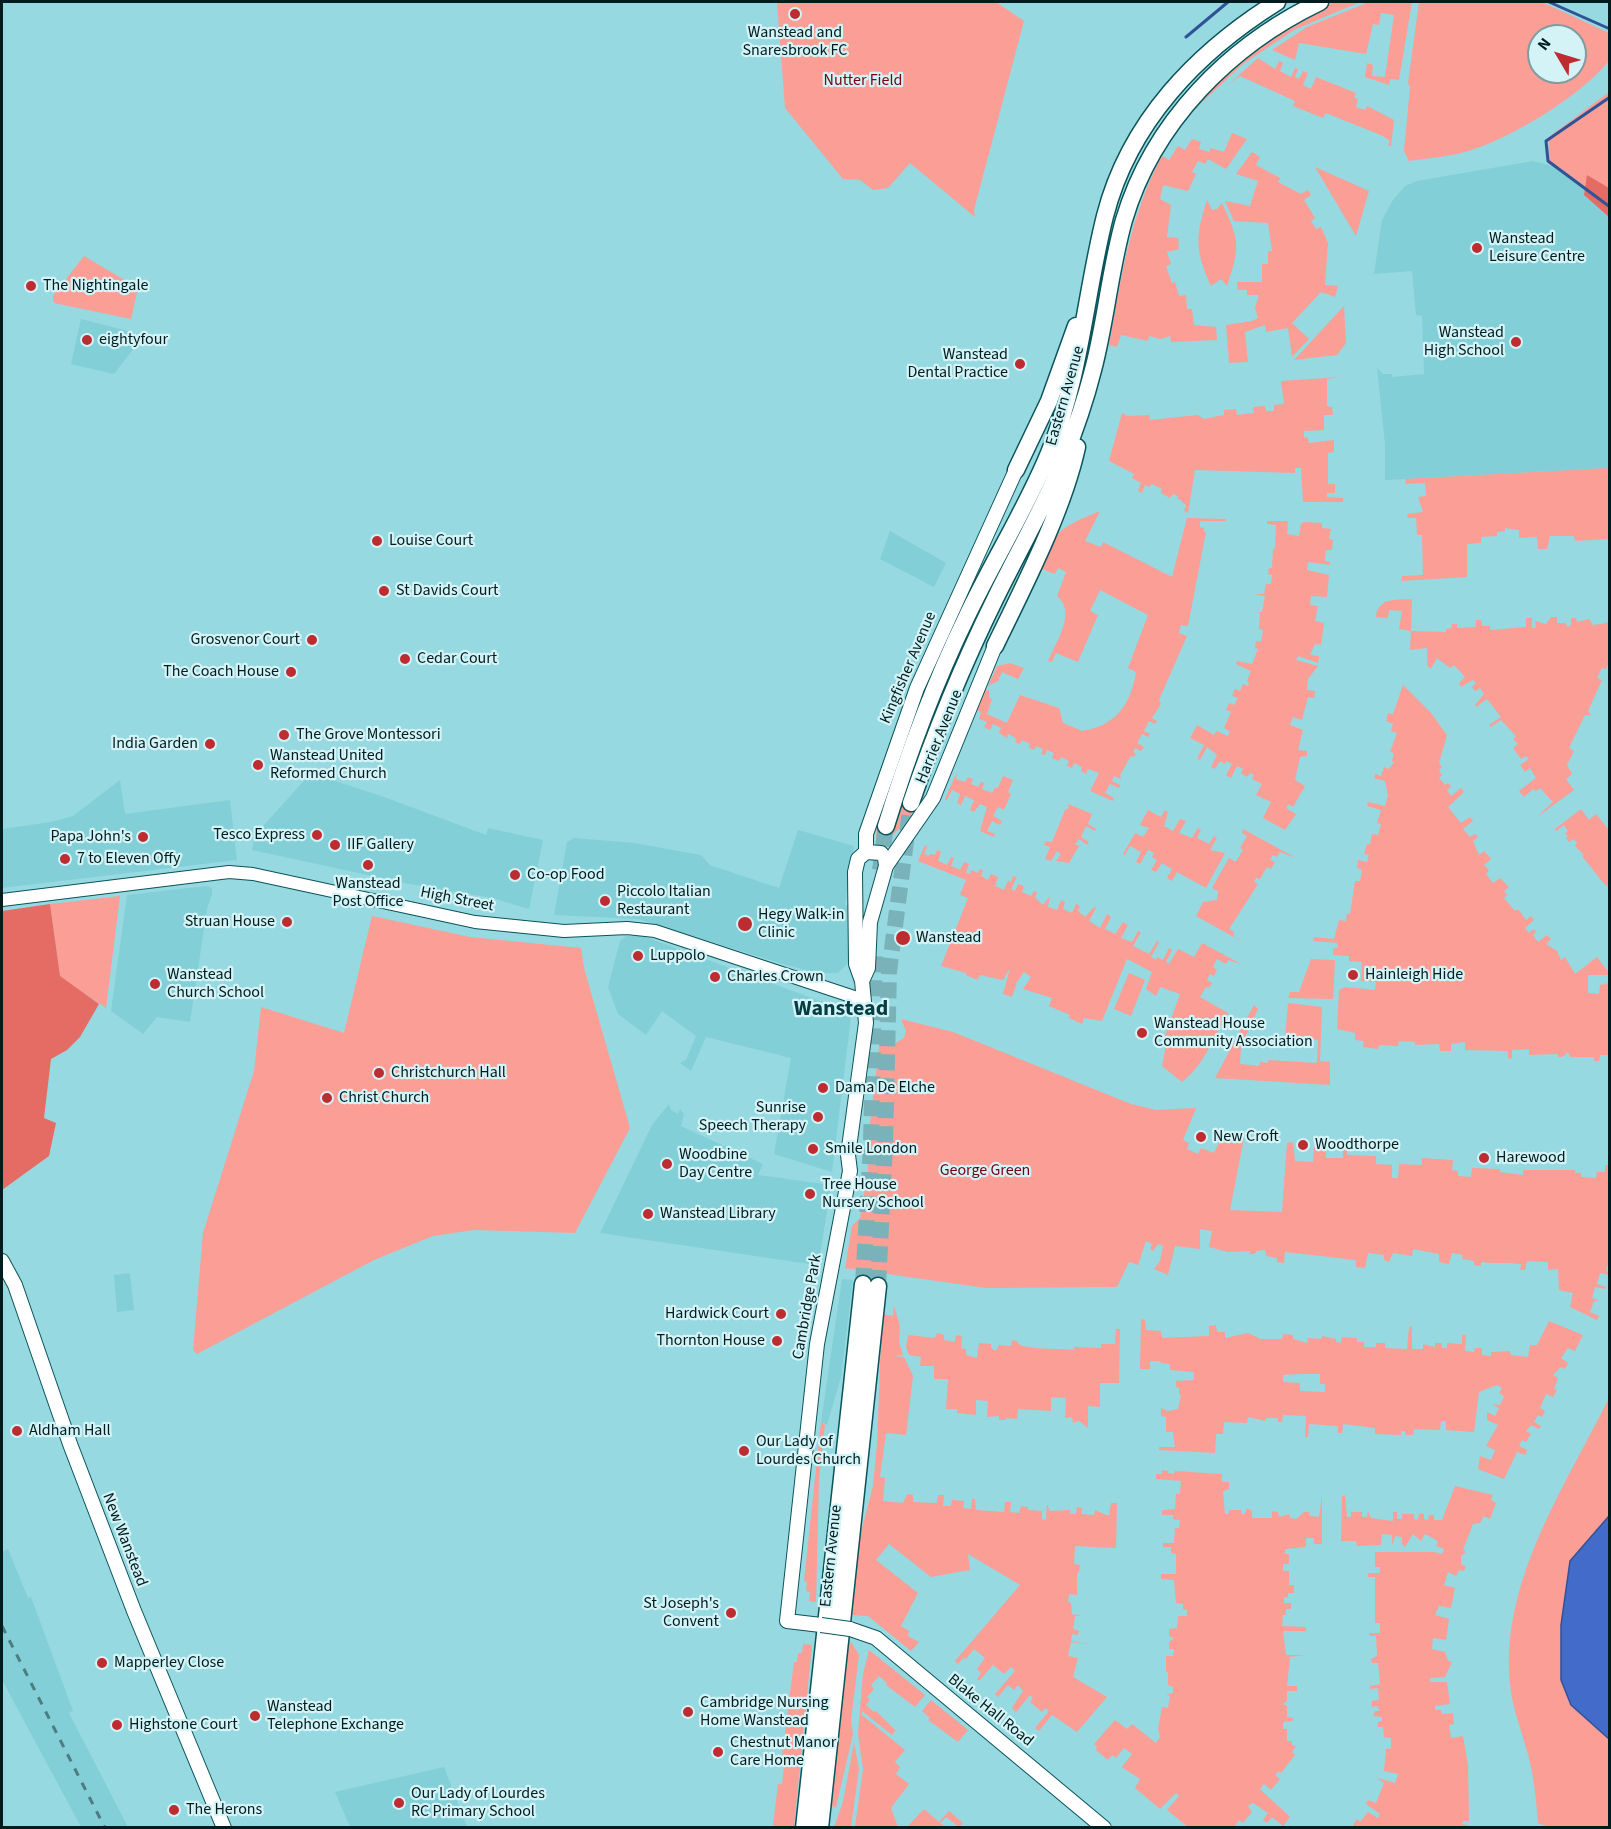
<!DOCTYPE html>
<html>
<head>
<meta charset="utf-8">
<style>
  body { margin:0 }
  #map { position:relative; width:1611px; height:1829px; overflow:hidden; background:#97d9e0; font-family:"Source Sans 3",sans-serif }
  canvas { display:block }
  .frame { position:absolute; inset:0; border:3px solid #011c1e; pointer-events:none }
  .north { position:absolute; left:1527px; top:24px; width:60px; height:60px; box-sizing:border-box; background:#d3f3f7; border:2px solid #7f9da0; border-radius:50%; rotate:308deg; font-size:16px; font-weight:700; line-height:24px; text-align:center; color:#011c1e }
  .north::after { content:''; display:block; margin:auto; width:21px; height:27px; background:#bc2c30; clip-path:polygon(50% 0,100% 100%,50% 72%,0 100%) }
</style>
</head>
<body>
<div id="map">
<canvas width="1611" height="1829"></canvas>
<div class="frame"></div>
<div class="north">N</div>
</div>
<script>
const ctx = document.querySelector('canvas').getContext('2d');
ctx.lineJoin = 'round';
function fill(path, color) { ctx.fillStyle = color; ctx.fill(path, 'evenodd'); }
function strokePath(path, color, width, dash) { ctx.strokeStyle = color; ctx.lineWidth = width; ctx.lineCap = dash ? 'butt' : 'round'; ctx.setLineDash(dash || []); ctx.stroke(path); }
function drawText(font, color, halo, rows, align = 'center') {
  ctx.font = font + ' "Source Sans 3",sans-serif'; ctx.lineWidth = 4.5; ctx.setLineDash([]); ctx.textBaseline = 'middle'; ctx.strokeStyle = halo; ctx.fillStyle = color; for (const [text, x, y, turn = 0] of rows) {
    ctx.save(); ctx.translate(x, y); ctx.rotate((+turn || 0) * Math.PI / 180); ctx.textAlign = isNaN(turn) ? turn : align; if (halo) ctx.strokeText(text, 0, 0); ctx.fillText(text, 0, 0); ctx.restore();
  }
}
const built = new Path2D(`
  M1533,161l27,7 49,36v264l-224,12v-36l-8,-76 6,6h9v3l32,-3 -2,-58 -6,-1 -4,-44 -38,3 8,-54 11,-20 12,-14 12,-5z
  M81,319l51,13 8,8 -26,34 -43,-10z
  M890,531l56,32 -12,24 -54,-28z
  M311,773l73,24 102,38 2,-7 55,12 -14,69 -37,-11 -83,-14 -157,-34 3,-15z
  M120,780l5,34 105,-14 7,60 -235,28v-59l49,-7 22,-6z
  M798,830l56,16 -9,59 8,2 -5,56 -10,10h-21l-34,-9 -145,-45 -84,-4 13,-73 7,-4 60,5 67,12 9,10 69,23z
  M206,886l6,2v6l-5,15 -17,113 -33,-5 -14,17 -32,-23 16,-116z
  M626,936h17l204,75 4,6 -19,155 -58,-18 17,-96 -85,-21 -15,34 -11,-8 6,-3 10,-24 -34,-25 -16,24 -28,-21 -10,-27 12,-46z
  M669,1104l2,6 7,4 2,-5 4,5 -3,12 82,38 -5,11 73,10 -12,77 -3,3 -216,-32 52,-108z
  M130,1273l4,37 -17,2 -3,-37z
  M842,1279l11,1 -12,97 -14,48 -6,-3z
  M8,1549l20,49 3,-1 42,114 -4,2 59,114h-47l-79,-147v-128z
  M444,1767l23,60h-117l-15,-35z`);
const green = new Path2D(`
  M777,2h219l28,19 -50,189 1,7 -65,-54 -22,25 -15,2 -13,-10 -17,-1 -58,-71z
  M1335,2h25l-66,28 -51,34 -63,59c40,-51 95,-96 155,-121z
  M1369,2h43l-13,78 -9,-1 -1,6 -24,-8 2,-14 6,2 -1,11 13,1 9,-62 -13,-2 -2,12 -6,-1 -7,30 -67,-11 -4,17 -23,-10 35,-23z
  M1419,2h123l67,31v28c-30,36 -97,77 -141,90 -19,6 -40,7 -59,10l-5,-10 6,-64 -2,-4zM1539,36h36v36h-36z
  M1258,58l17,11 4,-8 4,2 -3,8 11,6 4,-9 3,1 -3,8 4,2 4,-8 5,2 -5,12 8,4 5,-12 40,16 -2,4 4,2 -2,8 9,3 2,-4 27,14 -3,26 -3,-1 2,-4 -7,-5 -57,-23 -3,5 -30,-12 2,-5 -55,-25 -11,8z
  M1609,92v112l-49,-36 -12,-4 1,-27z
  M1232,133l15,6 -21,30 -18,-10 -3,5 -7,-3 -6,11 4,2 -8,17 -25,-6 -3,14 11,6 -4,32 11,1 1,11 -12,3 4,12 -5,2 6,17 3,-1 4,14 7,-1 1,14h5l2,16 22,2 1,13 -46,2 -1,-6 -9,3 -12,-3 -1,5 -27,-6 -4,12 -8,-2c12,-66 21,-130 53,-189l7,4 9,-14 7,4 7,-11 9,3 -2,7 10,3 2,-4 13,4z
  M1252,152l8,5 -4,8 24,13 -2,4 23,12 7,-4 3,5 -7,5 11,18 -4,3 5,8 5,-2 7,16 -3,42 13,1 -3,11 -14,-5 -29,31 17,16 -17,18 -4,-29 -22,4 -1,-7 -20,7 3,30 -19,1 -3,-38 26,-4 6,-3 -3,-10 4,-13h-12v-5h-9l-1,-8h25v-18h6v-13h4l-4,-28 -34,-2 -9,-20 25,5 8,-25 -22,-7z
  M1315,167l54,24 -13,45z
  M1207,200l5,10 5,-1 5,-6c18,38 18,44 5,83l-6,-7 -10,7c-16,-36 -16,-48 -4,-86z
  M84,256l54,32 -7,31 -77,-16 -1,-7z
  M1344,306l2,37 -9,12 -43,5z
  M1341,377l-14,2v27l5,1 1,8h-9v15l-20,1v6l4,1 1,5 25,-3v12l-6,1v31h7v9h-8v4l16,1v4h-40l-2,-34h-6v5l-100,-3 -7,43 -4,-2 2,-5 -5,-6 -4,-1 1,-3 -5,-2 -3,4 -9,-5 1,-4 -10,-5 -3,3 -4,-2 -3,8 -4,-2 3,-8 -9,-5 2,-4 -25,-13 13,-48 5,3 22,-1 1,5 48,-5 6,4 20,-4v-5l12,-1 1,6 17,-2 -1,-6 12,-1 1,5h8v-6l10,-1 -3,-23z
  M1609,468v71l-34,2 -1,-5h-24l-3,13h-9l-1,-12 -18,1v-8l-14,-2v3l-8,1v4l-16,1v6l-14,1v33l-66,4 1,-5 21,-1 -1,-40h-5l-1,-17h-8l-1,-4 16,-2 -5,-15 8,-1 -1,-13 -19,1 -1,-5z
  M1100,511l-15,30 16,6 2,-5 69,35 15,-59 39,1v2h-26v6l4,1 -1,4h3l-18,94 -7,-1 -2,8 8,3 -28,64 2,4 -9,14 5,3 -2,3 -6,-3 -5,10 6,3 -2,3 -6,-3 -5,9 7,4 -3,4 -6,-3 -2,4 3,2 -2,3 -3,-1 -11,19 1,4 -7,-3 -2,5 8,4 -1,3 -9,-4 -5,9 9,5 -1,3 -23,-10 9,-18 -11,-4 -2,5 -5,-3 1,-4 -8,-4 -2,5 -5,-2 2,-5 -8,-4 -2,4 -7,-3 2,-5 -7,-3 -2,5 -4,-1 2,-5 -7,-3 -2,4 -5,-2 1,-4 -8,-4 -2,4 -5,-2 1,-4 -8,-4 -1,4 -8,-5 2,-5 -8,-4 -3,6 -6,-3 3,-5 -8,-3 2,-7 -7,-3 9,-21 6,3v7l3,1 -5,15 20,9 13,-28 39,13 4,15 19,8c34,-5 49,-27 54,-59l-8,-4 20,-53 -48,-25 -10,21 8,4 -20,47 -22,-9 -4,9 -4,-1c8,-19 29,-49 9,-65l9,-24 -8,-4 -3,6 -13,-5 -4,10 -5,-3c23,-43 20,-46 67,-65z
  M1267,521h21l-1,13 12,2 2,-12 3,-2 18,1v5l9,1 -2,10 4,1 -1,10h-6l-1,11 5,1v3l-22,-3 -1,8 22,5 -2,22 -16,-1 -1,9 8,1 -3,15 9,2 -3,22 -6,-1 -5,11 9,1 -1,7 -20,-7 -2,4 22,6 -10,13 -1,11 8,1 -1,7 -6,-1 -6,23 -9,-3 -3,8 13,5 -5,20 9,1v5l-7,1 -5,23 10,6 -12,21 -4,-3 -3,4 10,6 -11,16 -22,-12 8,-16 -15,-7 6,-11 -10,-5 2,-4 -4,-2 -3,4 -6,-4 2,-4 -6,-3 -6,12 -5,-3 6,-11 -5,-3 -2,3 -5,-3 -5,8 -4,-2 6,-12 -10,-8 -7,13 -3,-1 7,-14 -14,-7 7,-13 17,10 2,-4 12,5 2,-5 -6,-3 7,-16 -5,-2 3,-7 5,2 4,-7 -6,-2 3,-7 5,2 3,-7 5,2 1,-3 -2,-2 4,-10 -15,-7 1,-3 15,3 6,-15 -3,-1 1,-7 5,1 2,-12 -4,-1 1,-16 -4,-1h6l3,-16 -11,-2h10l2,-10h5l1,-9 -4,-1 1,-6h3l1,-19 2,-1 1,-23 -9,-1z
  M1412,599l-1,32 35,1v-3l6,-1v-4h5v4l19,-1v-7h5l1,6h8v4l36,-3v-9h6v10h4l-1,-7 11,3 5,-7h6v6h8l3,4 3,-2v-7h5l1,4 12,-3 4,6 14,-2 2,-4v43l-3,7 -4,-1 -5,10 5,2 -14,31 3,4h-6l-16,33 5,3 -7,14 5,9 -6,5 8,11 -37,27 16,-15 -13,-14 -4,3 -3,-2 -9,8 -5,-6 17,-13 -6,-10 -5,4 -5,-7 9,-6 -3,-3 -5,3 -8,-11 5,-4 -5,-5 3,-3 -15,-16 -10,7 -2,-2 12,-8 -14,-18 -11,8 -1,-2 9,-11 -4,-6 -5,3 -3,-4 4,-4 -3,-3 -12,7 -2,-4 6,-6 -11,-12 -4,3 -13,-10 -6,11 -4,-4v-17l-17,2 1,-19 -12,-2 3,-18 -13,-1 -1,8 -12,-1c2,-20 20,-17 36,-18z
  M1010,663l14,5 -6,11 -16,-7 -4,9 -10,5 9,-20z
  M1403,685l28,28 16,22 -8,28 3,4 -3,3 3,5 -3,3 6,7 3,-2 3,4 -4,3 4,6 10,-8 3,4 -16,15 13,16 9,-6 3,4 -10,8 7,8 5,-3 3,3 -5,4 6,14 5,-4 7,8 -7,6 5,5 -3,4 7,9 7,-5 9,9 -5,4 3,4 -3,3 11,13 3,-2 8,11 5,-4 3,4 -9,8 4,5 5,-4 2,3 -3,3 5,7 9,-7 4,4 -5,5 11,7 4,9 4,-3 10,17 22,-17 12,16v2h-21v18l11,1 1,-9 9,-2v72h-9l-1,6h-5v-4h-24l-2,-5 -6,5h-4v-3l-29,1v-6l-17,1v9l-4,-1v-7l-43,-1v-8l-14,2v7h-11l-1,-7 -24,1v-3l-16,-1 -1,5 -19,-1 -1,4 -15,-2 1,-6 -9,-1v-7l-18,-4 2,-39 6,-3 30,3 1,-8 -15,-1 1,-19 -13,-1v-5l-16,-1v-6l5,-2 -1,-4 -24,-2 1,-4 20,2 5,-19 7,1 1,-7h3l5,-33h5l2,-11 -5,-2 1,-8 9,2 2,-7 -5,-1 3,-10h3l2,-10 6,1 3,-11 -4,-1 4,-13 -14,-4 1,-4 17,4 3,-11 -3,-14 -11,-3 1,-4 6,2 3,-9 5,2 5,-7 -2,-1 2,-8 -4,-1 7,-19 -6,-2 2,-7 -7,-3 2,-8 5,1z
  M957,772l-1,7 9,3 3,-5 5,2 -2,5 7,3 3,-5 3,1 -2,6 10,4 3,-5h3l5,-12 10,4 -5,12 3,2 -7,16 -6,-3 -5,9 9,5 -2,4 -8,-4 -5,10 8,3 -1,3 -14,-6 7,-24 -7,-3 -6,8 -4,-2 4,-10 -9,-4 -4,9 -4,-2 3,-9 -8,-4 -5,10 -2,-1z
  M901,800l18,6 -25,28 -12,7 -6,-4 1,-14 15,4z
  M1068,804l24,10 -4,10 8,5 -1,2 -9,-5 -5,11 8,5 -2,3 -8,-6 -4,5 4,2 -10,17 -13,-2 5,-7 -4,-3 -6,10 -6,-2 5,-12 -6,-2 2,-4 6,1 13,-32 4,-2z
  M1581,809l8,11 7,-6 13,16v56l-4,-1 -23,-29 2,-1 -9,-9 2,-3 -3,-4 -5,3 -3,-4 2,-1 -3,-4 3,-2 -4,-6 -8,6 -1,-2z
  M1148,810l13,7 4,-7 3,2 -4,14 9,5 7,-12 6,2 -7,12 13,5 6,-10 3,2 -4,8 12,6 5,-8 3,2 -7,12 15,3 -19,35 -29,-16 -5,9 -5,-3 5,-9 -10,-6 -6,9 -5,-2 6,-10 -5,-3 2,-4 -6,-3 -8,14 -4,-2 5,-10 -11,-6 -5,9 -2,-1 12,-21 8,4 6,-9 -9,-3z
  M1243,829l53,29 -16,-6 -3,5 -4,-2 -3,5 5,2 -4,7 -4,-2 -7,12 -4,-1 -2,4 4,2 -29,45 5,3 -1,4 17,10 -54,-30 7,-14 14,-2 1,-9 -6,-3 17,-30 7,4 7,-12 -3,-2 7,-12 -5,-3z
  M925,845l2,2 -3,7 5,2 1,-2 5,1 2,-5 4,2 -3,9 9,4 4,-8 3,1 -3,8 9,4 4,-8 5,2 -3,9 4,1 1,-4 7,3 2,-4 3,1 -2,6 7,4 3,-6 7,3 -3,9 9,4 4,-9 3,1 2,-6 4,1 -6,12 4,2 3,-7 6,2 -2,6 9,4 3,-5 3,1 -2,6 8,7 7,-9 -2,11 9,3 4,-10 4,2 -2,7 9,4 4,-9 4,2 -2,5 7,6 9,-10 2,1 -7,13 11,7 7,-14 4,3 -6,12 10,5 8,-12 5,3 -7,13 11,4 6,-11 3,1 -8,14 16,8 8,-13 2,1 -8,15 5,3 1,-3 6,3 6,-12 3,2 -6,12 3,2 9,-15 16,8 8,-14 39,21 -13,-4 -2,4 -9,-5 -4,8 4,3 -3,6 -4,-2 -3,6 5,3 -3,5 -3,-1 -6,10 28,16c-13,23 -25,53 -46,69l-20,-16 4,-21 -4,-1 18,-50 -20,-7 -4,9 -10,-7 6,-17 -25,-13 -25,62 -18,-3 -2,6 -13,-6 1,-3 -21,-9 3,-8 -29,-9 8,-12 -7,-5 -7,10 -5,15 -9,-3 7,-26 -7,12 -23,-5 -3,5 -11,-5v-2l-25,-7 27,-68 -8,-3 6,-15 -48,-19z
  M120,896l-14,112 -46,-31 -10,-73z
  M372,916l98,21 111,11 3,20 46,160 -55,105 -101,-3 -41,6 -59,24 -177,94 -4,-4 10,-117 51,-162 7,-64 83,26z
  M1311,959l24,1 -2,39 -45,-1 2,-6h9z
  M1129,973l16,7 -14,36 -17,-7z
  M1288,1003l34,4 -2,54 10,1v23l-115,-7 39,-73 4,4 -17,37 -1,18 19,2 1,-4 8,1v-3l49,3 1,-23 -33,-2z
  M901,1019l52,13 178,72 25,6 40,-2 -13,32 6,3 -2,6 11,5 3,-6 13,5 8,-17 22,2 -14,72 52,2 5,-69 6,-1 2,19 18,1 1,-15h12v11h17v-8h4v5l29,1v8l16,1v13h6l1,-14 23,1v-7l31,2 -1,10 6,1v5l13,1 1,-9 28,1v3l23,3v-5h52v3h6v4l15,1 1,-6h8v-7h4l1,94 -4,11 3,3v2l-9,-2 -3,11 9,3 -1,2 -10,-2 -3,11 7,3h-5l-4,11 9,4 -2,4 -27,-13 3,-14 -14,-3 -1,-21 -10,1v-8l-21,-1 -2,9h-5l1,-6c-16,-2 -24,0 -40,-2v4l-7,-1v-4l-12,-2 1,-4 -11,-2 -3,11 -10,-2v-8l-26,-5 -1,7 -19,-3 -4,9 -5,-2v-5l-16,-2 -3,15 -9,-1v-7l-71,-8 -1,11 -7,-1v-4l-11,-2 -1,-6 -9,1 -1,3h-5v-3l-22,1 -19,-5 3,-16 -12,-2v20l-25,-3 -7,29 -14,-6 6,-8 3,-15 -5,-2 -5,7 -3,-2 2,-5 -6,-3 -8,24 -9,-3 -12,25 -131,1 -141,-20 7,-42 8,-8 8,-48 -1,-21 13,-111 14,6 10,-6 2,-7z
  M894,1306l6,20 -1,16 4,13 -10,1 11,1 9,19 -7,59 -20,-2 -6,44 5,1 -2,23 20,2 4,-9 6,1v7l24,1 1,-8h6l-1,11h8l1,-6 12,1 -1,7 8,1 1,-10h3l1,11 28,2 1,-10h6l-1,10 9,1 2,-7 7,1v3l14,1v8l4,1 1,-16 3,7 20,-1v4h6l1,-7 5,1 -1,6 13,1 1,-5 14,6 2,-13h6l-1,45 -41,-2 -1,18 6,1 -1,7 -2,1v22l-8,-1 -1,8 3,1 1,11 10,2h-7l-2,13 6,2 -1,4 -6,-1 -1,7 21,4 -21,-3 -3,14 10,2 -5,19 34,20 -30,35 -25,-17 -13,16 -4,-3 14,-17 -4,-3 -3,4 -12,-10 3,-4 -3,-3 -14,17 -4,-4 11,-17 -5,-6 -4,5 -6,-5 -10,12 -3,-3 20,-23 -4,-4 -7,7 -11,-9 -14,16 -2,-2 4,-6 -4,-4 8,-11 -11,-9 -8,10 -3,-1 -5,6 -3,-3 65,-76 -52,-31 2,16 -39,7 -42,-33 -13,16 42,33 -17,33 8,5 -1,5 11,6 -8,9 -43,-35 -16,-1 5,-67 16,-62 4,-42 5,-130 11,2z
  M1141,1319l4,1 1,10 15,1 1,7 47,-2v-10l7,-1 1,7h8v6l23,-5 13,6h21l1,-5 10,1v4l14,4 1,-5 13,1 1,-3 14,3v3l5,1 1,-6 15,1v4h7v5h12v-4h9v5l22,1 2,-22 3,-1v23h11v-5l12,3v-4h7v5h5v-5l15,1v-9h4l-1,16 9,1 1,-4h7v7l9,1v-4l19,-1 1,4 17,2 2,-12h7l12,-24 34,14 -8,16 -7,-3 -7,10 7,5 -3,6 -4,-2 -8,8 5,3 -4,11 3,1 -4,7 -7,-3 -6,14 5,3 -3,6 -4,-2 -4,7 7,4 -2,3 -8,-4 -5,6 5,3 -5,8 -4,-2 -3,6 8,4 -2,5 -8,-3 -13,27 -26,-10 2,-13 11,4 4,-10 -9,-4 12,-21 -11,-5v-8l8,4 4,-8 -7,-4 8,1 4,-9 -5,-3 3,-5 -5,-3 -18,7 -5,40 -28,-2v-9h-5l-1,9 -26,-1 -1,6h-7l-1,-4h-4v4l-26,-1v-6l-32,-4 -1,9h-4v-7l-29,-2 -1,13h-3l1,-21 -23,-1 -1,7h-4v-4h-12v3l-18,-4 -1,6 -23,-1 -1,12h-7l-1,19 -56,-3v-3h16l-2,-15h-7v-15l-5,-1v-8l7,3 10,-2 3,-14 -2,-1v-6l-3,-1v-6l18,-1v-8l-24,-2v-6l-9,-1 -1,-2h-10v8h-10zM1301,1374h19v10h5v8l-25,-1v-8l-17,-1v-7z
  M1116,1329h4l-1,54h-19v24l-12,-1v22l-9,-7 -6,2 -1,-6 -7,1 1,-20 -15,-1v14l-33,-2 -1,10 -11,-1v2h-7v-4l-12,1 1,-16 -12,-1v15l-19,-2v-4h-11l2,-30h-14v-13h-14l1,-9 -12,-2 -3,-8 2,-12 27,3 2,-5 7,2v5l11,2 1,-7 6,1 -1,12 5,1v6l11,3 2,-15 12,1v4l5,3 3,-6 12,1 1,-6c8,1 4,4 11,6 18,4 34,2 51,4v-3l27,1v-4h14z
  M1609,1398v429h-60l-11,-4c-2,-24 -4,-48 -11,-72 -6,-22 -15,-44 -17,-67 -10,-103 55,-197 99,-286z
  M821,1422l4,3 -6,54 -3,123 -7,-1 1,-9 -4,-1 1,-9 -3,-1z
  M1162,1470l6,1v2l6,1 1,-3 47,3v8h7v7l-6,2 2,23h4v-4h12v4h4l2,-6 5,3v7h20v-7l6,1 1,5 10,-3 1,4 6,1 8,-7h5l1,4 9,1 3,-22v49h-8v-6h-8v9l-21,2v5h4v10h-6v7h6v14h5v8h-6v4l-4,1v5h7v6h-5v6h-3l-1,11 24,1v4h-23l3,24h21l-17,2 -3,29h10v5h-10v10l-4,3 4,2v11l6,1v3l-10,1v7h4v12h5v5h4l-4,6 3,3 -14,18 -2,-2 -4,4 5,4 -9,11 -7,-6 -4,5 30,28 -7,9 -11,-9 -5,6 -4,-3 5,-7 -15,-10 -5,3 4,6 -9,11 -4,-3 -5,7h-46l-21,-17 12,-14 -3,-3 -16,16 -25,-21 5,-9 -20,-13 2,1 10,-13 -8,-6 -8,10 -4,-3 -4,5 -12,-10 1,-3 -3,-3 21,-24 12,9 5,-5 24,19 4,-6 -2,-8 4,-22 6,1 2,-12 -4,-1 7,-2v-6l-5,-2v-13h-2v-16h7l1,-7h-5v-7l5,-4 -5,-2v-7l8,-1 1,-12h9v-6l-4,-1v-5l-7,-1 -2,-23 -13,-1v-5h15v-20l-5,-1v-6h-8v-4h11l1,-15h4l1,-8 -7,-1v-4h-11v-5l13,-1 1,-15h4l1,-13 -25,-2v-5h6z
  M1455,1486l38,9 -2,5 5,3 -6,16 -6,-3 -4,7 -7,1 -10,26 3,2 -5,4v8l5,3 -2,4 -5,-1 -3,6 -8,-4 -4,13 11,3 -4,20 -12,-2 -4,9 14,4 -3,21 -13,-2 -1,11 13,3 3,9 4,1 -7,15 -15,1v4h17l3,22 -15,2v4h6l1,4 11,-1 1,11 -5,1 2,13 12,-2 5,29 1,56h-6l-1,3 13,3h-123l5,-8 3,3 8,-10 10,6 2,-4 -14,-10 2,-4 8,3 8,-20 -7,-5 18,5 3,-9 -14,-3 2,-22 5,-1v-10l-7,-1 -1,-10h-5v-5l4,-1v-4l-9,-1 2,-5h4l-1,-5 -6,1v-6l7,-1 -1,-12 -8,1v-3l10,-2 -2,-21h-6l-1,-4 6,-3 -1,-20h-6l-1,-3h11v-10h-5v-46h-7v-4h12v-6h-5v-15h59l8,2 2,-5 -8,-3 2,-5 -13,-7 -4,7 -8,-7 -8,13 -3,-3v-7l-7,-1 -3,10v-11l-10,-1 -1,11 -24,1 -1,-5h-15l1,-45 3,-1 2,22h4v-5h11v5h5l1,-6 3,7 22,3v-9h4v7h5v-5h12v5l3,1 3,-7 4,1v5l4,1 1,-5h5v5h8z
  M847,1642h4l8,13 -8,65 2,14 -17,73 -6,-1z
  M803,1644l9,1 -18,182h-18l-3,-2 5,-41h4l2,-19 -3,-1 13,-102h3l1,-9h4z
  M869,1650l56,45 -10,12 -29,-22 1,-2 -8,-7 -8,9 3,4 -7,8 3,3 -4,5 8,7 2,-1 19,19 3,-3 -6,8 -30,-24v4l43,35 -10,12 5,5 -4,7 13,10 -18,24 7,19h-43l8,-58 -5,-35 5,-60z
  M931,1700l37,30 -10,12 -30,-22 2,-2 -8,-7z
  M854,1743l5,26 -8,58h-17l9,-25z
  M924,1809l15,13 10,-11 14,12 -4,4 -13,-10 -6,6 6,4h-39z`);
const forest = new Path2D(`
  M1587,175l22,13v29l-25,-22z
  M50,904l10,72 39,28 -19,33 -13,13 -16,9 -7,59 12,5 -7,33 -47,34v-279z`);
const water = new Path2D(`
  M1609,1516v223l-38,-34 -10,-25v-55l9,-64z`);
const stream = new Path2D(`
  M1549,2l61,27
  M1186,37l42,-35
  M1610,97l-64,44 2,20 62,46`);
const highwayTunnel = new Path2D(`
  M880,870l6,-44
  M863,1284l8,-139 4,-196
  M878,1286l7,-141 4,-173 22,-169`);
const secondary = new Path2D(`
  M2,900l227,-28 24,2 222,48 89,9 63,-3 28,3 208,69`);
const primary = new Path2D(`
  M866,852v-18l51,-146 99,-218
  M886,866l47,-68 62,-152
  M862,981l6,-13 2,-46 16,-56 -1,-8 -4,-5 -15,-1
  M2,1261l13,24 55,159 64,167 90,217
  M821,1625l-34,-4 30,-277 33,-173 -2,-16 18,-132 -4,-42 -6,-17 -1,-92 3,-13 8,-7
  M850,1629l26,9 228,190`);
const highway = new Path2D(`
  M1016,470l33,-69 27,-75
  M995,646c29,-60 68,-135 82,-199
  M911,803c24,-71 52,-139 85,-206 22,-45 47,-88 66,-134 12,-30 23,-61 31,-93 13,-49 17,-101 31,-150 29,-98 106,-175 196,-218
  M886,826c22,-72 48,-142 81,-210 26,-55 59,-107 82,-163 32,-77 36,-158 56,-237 24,-94 92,-164 172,-214
  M804,1828l59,-544
  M820,1828l58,-542`);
const rail = new Path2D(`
  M2,1626l103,202`);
const primaryBridge = new Path2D(`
  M821,1625l29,4`);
const markers = [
  [795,14,6,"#bc2c30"],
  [1477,248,6,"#bc2c30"],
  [31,286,6,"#bc2c30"],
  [87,340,6,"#bc2c30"],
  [1516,342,6,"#bc2c30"],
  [1020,364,6,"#bc2c30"],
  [377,541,6,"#bc2c30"],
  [384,591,6,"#bc2c30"],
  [312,640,6,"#bc2c30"],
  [405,659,6,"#bc2c30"],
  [291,672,6,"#bc2c30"],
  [284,735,6,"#bc2c30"],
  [210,744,6,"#bc2c30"],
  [258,765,6,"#bc2c30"],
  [317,835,6,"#bc2c30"],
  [143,837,6,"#bc2c30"],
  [335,845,6,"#bc2c30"],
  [65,859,6,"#bc2c30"],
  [368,865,6,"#bc2c30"],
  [515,875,6,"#bc2c30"],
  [605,901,6,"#bc2c30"],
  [287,922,6,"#bc2c30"],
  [745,924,8,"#bc2c30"],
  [903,938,8,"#bc2c30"],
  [638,956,6,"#bc2c30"],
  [1353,975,6,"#bc2c30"],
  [715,977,6,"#bc2c30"],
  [155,984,6,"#bc2c30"],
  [1142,1033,6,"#bc2c30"],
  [379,1073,6,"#bc2c30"],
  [823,1088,6,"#bc2c30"],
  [327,1098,6,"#bc2c30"],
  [818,1117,6,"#bc2c30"],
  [1201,1137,6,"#bc2c30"],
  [1303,1145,6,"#bc2c30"],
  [813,1149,6,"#bc2c30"],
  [1484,1158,6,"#bc2c30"],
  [667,1164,6,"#bc2c30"],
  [810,1194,6,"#bc2c30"],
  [648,1214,6,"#bc2c30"],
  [781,1314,6,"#bc2c30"],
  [777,1341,6,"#bc2c30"],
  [17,1431,6,"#bc2c30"],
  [744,1451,6,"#bc2c30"],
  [731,1613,6,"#bc2c30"],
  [102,1663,6,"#bc2c30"],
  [688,1712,6,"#bc2c30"],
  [255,1716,6,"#bc2c30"],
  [117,1725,6,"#bc2c30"],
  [718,1752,6,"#bc2c30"],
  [399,1803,6,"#bc2c30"],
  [174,1810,6,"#bc2c30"]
];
const poiNames = [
  ["Wanstead and",795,33,"center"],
  ["Snaresbrook FC",795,51,"center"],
  ["Wanstead",1489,239],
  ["Leisure Centre",1489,257],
  ["The Nightingale",43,286],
  ["Wanstead",1504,333,"right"],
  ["High School",1504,351,"right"],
  ["eightyfour",99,340],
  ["Wanstead",1008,355,"right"],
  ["Dental Practice",1008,373,"right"],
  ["Louise Court",389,541],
  ["St Davids Court",396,591],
  ["Grosvenor Court",300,640,"right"],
  ["Cedar Court",417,659],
  ["The Coach House",279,672,"right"],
  ["The Grove Montessori",296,735],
  ["India Garden",198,744,"right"],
  ["Wanstead United",270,756],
  ["Reformed Church",270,774],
  ["Tesco Express",305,835,"right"],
  ["Papa John's",131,837,"right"],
  ["IIF Gallery",347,845],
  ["7 to Eleven Offy",77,859],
  ["Co-op Food",527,875],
  ["Wanstead",368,884,"center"],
  ["Post Office",368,902,"center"],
  ["Piccolo Italian",617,892],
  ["Restaurant",617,910],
  ["Hegy Walk-in",758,915],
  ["Clinic",758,933],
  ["Struan House",275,922,"right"],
  ["Wanstead",916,938],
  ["Luppolo",650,956],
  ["Wanstead",167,975],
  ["Church School",167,993],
  ["Hainleigh Hide",1365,975],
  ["Charles Crown",727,977],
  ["Wanstead House",1154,1024],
  ["Community Association",1154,1042],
  ["Christchurch Hall",391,1073],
  ["Dama De Elche",835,1088],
  ["Christ Church",339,1098],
  ["Sunrise",806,1108,"right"],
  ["Speech Therapy",806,1126,"right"],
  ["New Croft",1213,1137],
  ["Woodthorpe",1315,1145],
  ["Smile London",825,1149],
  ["Woodbine",679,1155],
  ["Day Centre",679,1173],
  ["Harewood",1496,1158],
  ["Tree House",822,1185],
  ["Nursery School",822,1203],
  ["Wanstead Library",660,1214],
  ["Hardwick Court",769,1314,"right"],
  ["Thornton House",765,1341,"right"],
  ["Aldham Hall",29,1431],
  ["Our Lady of",756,1442],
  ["Lourdes Church",756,1460],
  ["St Joseph's",719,1604,"right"],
  ["Convent",719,1622,"right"],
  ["Mapperley Close",114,1663],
  ["Cambridge Nursing",700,1703],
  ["Home Wanstead",700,1721],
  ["Wanstead",267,1707],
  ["Telephone Exchange",267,1725],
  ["Highstone Court",129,1725],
  ["Chestnut Manor",730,1743],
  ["Care Home",730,1761],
  ["Our Lady of Lourdes",411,1794],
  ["RC Primary School",411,1812],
  ["The Herons",186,1810]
];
const parkNames = [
  ["Nutter Field",863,81],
  ["George Green",985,1171]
];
const streetNames = [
  ["Eastern Avenue",1066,396,-74],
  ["Kingfisher Avenue",909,668,-67],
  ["Harrier Avenue",940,737,-68],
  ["High Street",457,900,11],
  ["Cambridge Park",808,1307,-80],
  ["New Wanstead",124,1540,69],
  ["Eastern Avenue",832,1556,-84],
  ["Blake Hall Road",990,1711,39]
];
const districtNames = [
  ["Wanstead",841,1010]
];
fill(built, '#82cfd7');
fill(green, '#fb9e96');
fill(forest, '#e56b65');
fill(water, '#436bc9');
strokePath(water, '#2f5396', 1.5);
strokePath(stream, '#2f5396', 3);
strokePath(highwayTunnel, '#79b3b9', 16, [16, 8]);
strokePath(secondary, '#08545a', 14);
strokePath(primary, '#08545a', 16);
strokePath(highway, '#08545a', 19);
strokePath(secondary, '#fff', 12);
strokePath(primary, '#fff', 14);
strokePath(highway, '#fff', 16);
strokePath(rail, '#4e7d81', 3, [8, 8]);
strokePath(primaryBridge, '#08545a', 16, []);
strokePath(primaryBridge, '#fff', 14);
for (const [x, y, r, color] of markers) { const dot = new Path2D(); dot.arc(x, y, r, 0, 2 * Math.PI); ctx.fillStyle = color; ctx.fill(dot); strokePath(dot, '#d3f3f7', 2); }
drawText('16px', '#011c1e', '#d3f3f7', poiNames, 'left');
drawText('16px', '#77000e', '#d3f3f7', parkNames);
drawText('16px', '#011c1e', '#d3f3f7', streetNames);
drawText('bold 22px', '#063d42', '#d3f3f7', districtNames);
</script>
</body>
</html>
